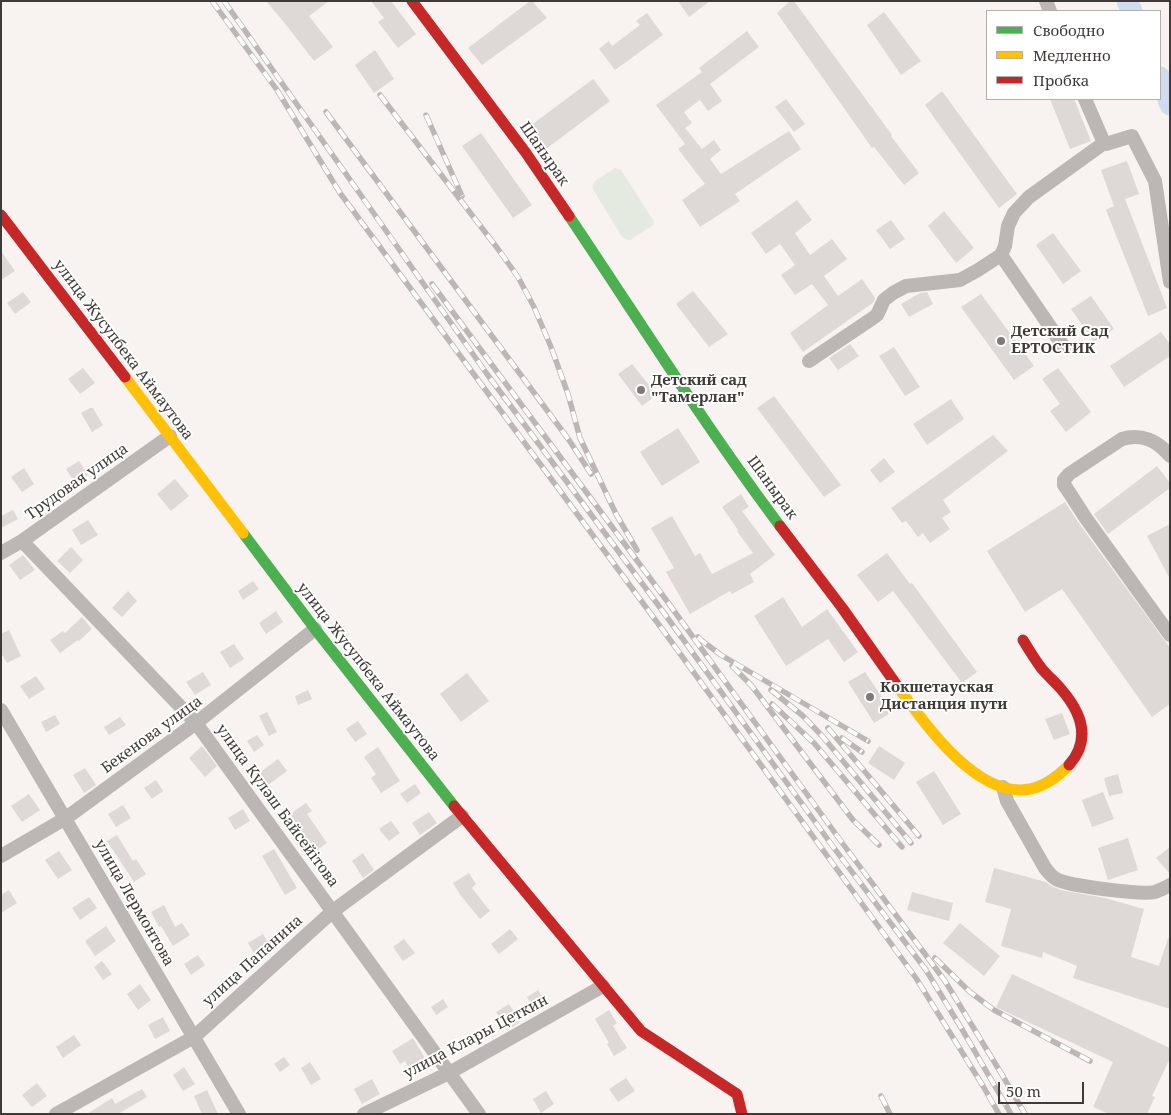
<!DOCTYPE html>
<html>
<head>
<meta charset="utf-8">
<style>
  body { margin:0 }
  #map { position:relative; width:1171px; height:1115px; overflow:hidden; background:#f8f2f0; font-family:"Noto Serif",serif }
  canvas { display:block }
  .frame { position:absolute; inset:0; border:2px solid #3e3a38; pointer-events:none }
  .legend { position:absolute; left:986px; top:10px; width:175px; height:90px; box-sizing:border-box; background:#fff; border:1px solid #b2b0af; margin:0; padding:6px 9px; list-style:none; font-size:15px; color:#3e3a38 }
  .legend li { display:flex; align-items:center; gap:10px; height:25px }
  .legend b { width:25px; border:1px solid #b2b0af }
  .scale { position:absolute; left:998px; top:1082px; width:86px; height:22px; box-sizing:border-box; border:2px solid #3e3a38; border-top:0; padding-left:6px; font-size:15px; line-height:18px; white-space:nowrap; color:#3e3a38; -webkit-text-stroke:4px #fff; paint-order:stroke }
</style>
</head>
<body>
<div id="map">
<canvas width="1171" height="1115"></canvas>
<div class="frame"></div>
<ul class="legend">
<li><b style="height:6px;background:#4caf50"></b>Свободно</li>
<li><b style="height:6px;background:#ffc107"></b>Медленно</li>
<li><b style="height:6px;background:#c62828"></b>Пробка</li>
</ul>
<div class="scale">50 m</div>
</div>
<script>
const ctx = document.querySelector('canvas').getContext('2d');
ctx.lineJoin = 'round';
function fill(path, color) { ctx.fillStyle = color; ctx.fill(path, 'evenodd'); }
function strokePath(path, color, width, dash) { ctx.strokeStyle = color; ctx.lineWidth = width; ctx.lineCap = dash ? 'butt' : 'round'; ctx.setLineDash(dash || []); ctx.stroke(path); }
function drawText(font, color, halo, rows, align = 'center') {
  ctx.font = font + ' "Noto Serif",serif'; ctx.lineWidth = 4; ctx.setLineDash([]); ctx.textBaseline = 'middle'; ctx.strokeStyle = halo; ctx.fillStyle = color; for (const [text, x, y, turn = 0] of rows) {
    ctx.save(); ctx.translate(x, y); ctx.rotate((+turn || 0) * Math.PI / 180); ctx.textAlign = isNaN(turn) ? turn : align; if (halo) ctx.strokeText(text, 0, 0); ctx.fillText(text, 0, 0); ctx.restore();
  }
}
const green = new Path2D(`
  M615,168l6,2 32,50 1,3 -2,3 -22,14 -4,-1 -4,-2 -28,-46 -2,-5 3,-5z`);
const river = new Path2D(`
  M1127,1l5,10
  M1160,77l10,28`);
const building = new Path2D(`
  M266,1h63l-20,15 24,31 -19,14 -31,-40z
  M371,1h20l25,33 -18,14 -20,-26 6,-4z
  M530,1h2l15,17 -65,47 -14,-17z
  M678,1h32l-21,16z
  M790,1h4l98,134 -1,1 28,37 -15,12 -30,-38 -2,1 -95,-135z
  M884,12l37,49 -20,14 -34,-50z
  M647,13l16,22 -48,35 -16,-21 10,-8 3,5 28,-21 -4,-4z
  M747,31l12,16 -49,37 12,17 -14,10 -8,-11 -16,12 8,11 -7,5 17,21 12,-9 7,10 -11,9 11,15 68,-43 12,18 -66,45 5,7 -40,26 -18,-27 23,-16 -27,-35 7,-5 -29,-39 46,-33 -3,-4z
  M375,50l19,29 -20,14 -19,-28z
  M593,79l17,22 -68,51 -16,-23z
  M942,91l75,103 -18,14 -74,-103z
  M786,99l19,25 -11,8 -19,-25z
  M1050,99h24l17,42 -21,8z
  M481,133l51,72 -19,13 -51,-72z
  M1127,161l12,33 -14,5 42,109 -19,8 -42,-106 8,-4 -13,-36z
  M797,200l15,20 -17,13 15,22 22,-16 15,20 -23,17 14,20 24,-17 13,19 -1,4 -71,50 -13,-19 38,-28 -16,-21 -17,11 -14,-20 14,-10 -15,-21 -14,10 -15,-21z
  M944,211l30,37 -18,15 -28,-37z
  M891,220l14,19 -15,10 -14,-19z
  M1053,233l28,38 -18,13 -27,-39z
  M1,251l14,20 -14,9z
  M693,291l35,43 -19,13 -33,-43z
  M23,292l8,10 -16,12 -8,-11z
  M927,292l6,12 -24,13 -8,-13 19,-11z
  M981,294l53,72 -20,14 -53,-73z
  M1091,296l23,33 -20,13 -23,-33z
  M1161,332l9,12v12l-46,31 -14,-21z
  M850,344l9,12 -21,14 -9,-12z
  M894,347l26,40 -15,9 -26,-40z
  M632,364l25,31 -15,11 -24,-32z
  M83,368l12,15 -15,11 -12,-15z
  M1058,368l33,44 -25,20 -16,-21 10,-7 -18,-25z
  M774,396l67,89 -17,12 -67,-89z
  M951,399l13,20 -37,26 -14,-21z
  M90,408h3l10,17 -11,7 -11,-19z
  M678,428l22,34 -38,24 -22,-34z
  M993,435l15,16 -65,49 8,12 -9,6 8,11 -20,14 -7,-10 -5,4 -12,-16 -4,2 -11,-15z
  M884,458l11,14 -15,11 -10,-13z
  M79,461l9,14 -13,8 -9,-14z
  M1157,466l13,17v5l-62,46 -14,-20z
  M24,468l10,16 -12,8 -11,-15z
  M175,479l14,17 -18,15 -14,-17z
  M741,494l8,13 -7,4 33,44 -25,19 4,8 -22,12 -2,-3 -40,23 -24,-42 8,-4 -23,-40 21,-12 23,40 5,-3 12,21 41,-21 -16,-22 1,-1 -16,-23z
  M1065,502l13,20 92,126v56l-18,13 -90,-128 -37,23 -38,-61z
  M13,510l5,9 -17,9v-12z
  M88,520l10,15 -17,10 -9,-15z
  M1170,524v55l-23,-43z
  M71,547l12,13 -13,13 -13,-12z
  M887,553l23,31 2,-1 65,89 -15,11 -69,-92 -15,11 -21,-27z
  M23,555l12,15 -15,10 -11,-15z
  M253,581l6,8 -16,11 -5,-9z
  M128,591l9,10 -15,16 -10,-9z
  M783,597l19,30 25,-18 31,43 -14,10 -16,-23 -42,27 -32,-50z
  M276,611l7,11 -17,12 -7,-11z
  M82,617l10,12 -13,12 -1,-1 -18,13 -10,-13 13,-9 2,2z
  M9,630l12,26 -14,7 -6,-10v-19z
  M234,644l10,15 -14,9 -10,-16z
  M203,672l8,13 -16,10 -9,-13z
  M865,672l27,40 -18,11 -26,-41z
  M467,673l22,28 -28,21 -21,-28z
  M36,676l9,13 -16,10 -9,-13z
  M308,690l4,9 -14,6 -3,-9z
  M267,712l10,20 -8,4 -10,-20z
  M1062,713l8,21 -16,6 -9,-21z
  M55,715l5,9 -14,8 -5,-10z
  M120,717l6,8 -17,10 -5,-8z
  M358,721l9,13 -12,8 -9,-13z
  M257,735l7,10 -10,7 -7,-11z
  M202,746l15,20 -12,11 -16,-19z
  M879,746l26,17 -11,17 -26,-17z
  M378,747l22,34 -19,12 -10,-15 5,-4 -12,-17z
  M278,759l9,12 -19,14 -9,-12z
  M85,768l11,17 -12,8 -11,-18z
  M934,771l27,43 -18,11 -27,-43z
  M1118,774l5,19 -14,3 -5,-18z
  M156,780l7,11 -11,8 -8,-11z
  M415,784l6,9 -14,10 -7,-9z
  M1103,792l11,27 -22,8 -10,-27z
  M29,794l11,16 -18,12 -11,-16z
  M306,803l6,8 -5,3 20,29 -14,10 -12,-18 2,-2 -13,-19z
  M123,805l8,13 -15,9 -8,-13z
  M243,809l7,12 -15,9 -7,-12z
  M429,812l8,11 -17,12 -8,-12z
  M391,821l9,12 -11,8 -10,-12z
  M117,835l16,26 3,-2 10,15 -12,8 -27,-41z
  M1128,838l10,32 -30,10 -10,-32z
  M1170,847v27l-14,-16z
  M274,849l23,39 -12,7 -23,-39z
  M59,851l13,19 -14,9 -13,-19z
  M363,853l11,17 -11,8 -11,-17z
  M994,868l52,14 5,4 10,4 44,8 39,11 -13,48 28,9 9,-28h2v71l-97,-31 4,-12 -34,-14 -1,6 -41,-12 10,-37 -26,-7z
  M469,873l7,11 -4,4 18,23 -10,8 -19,-23 -8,-13z
  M9,890l8,13 -16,10v-18z
  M912,892l41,11 -4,18 -42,-11z
  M89,897l8,11 -17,12 -8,-12z
  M164,905l11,22 7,-4 8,12 -17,11 -12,-20 -2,1 -8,-15z
  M960,923l40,33 -16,20 -41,-33z
  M106,926l10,15 -21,15 -10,-15z
  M510,929l8,10 -19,15 -8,-10z
  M263,934l7,12 -15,9 -7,-12z
  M404,939l11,14 -12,8 -10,-14z
  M198,955l7,10 -14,10 -7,-11z
  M102,961l10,13 -9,6 -9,-13z
  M1012,974l158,74v10l-18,38 3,1 -8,17h-38l-16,-7 20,-45 -117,-55z
  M140,984l11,16 -13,10 -11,-16z
  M538,990l9,14 -12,7 -8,-14z
  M443,999l5,8 -12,8 -5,-8z
  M509,1004l11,18 -12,8 -12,-18z
  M609,1010l8,13 -4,3 14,22 -13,8 -7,-12 2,-1 -14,-24z
  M163,1017l7,14 -15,8 -7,-14z
  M74,1035l7,10 -18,13 -7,-11z
  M413,1038l16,27 -17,10 -7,-14 -5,3 -8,-13z
  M284,1057l6,8 -10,7 -6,-8z
  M310,1062l11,17 -10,6 -10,-17z
  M184,1067l11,17 -12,7 -10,-16z
  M626,1078l9,13 -17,11 -9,-13z
  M372,1079l8,15 -18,10 -8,-15z
  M37,1083l10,13 -15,11 -10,-12z
  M142,1089l5,8 -29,17h-31l25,-16 3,6z
  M207,1090l11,24h-16l-8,-18z
  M546,1091l8,13 -13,9 -8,-14z`);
const street = new Path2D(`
  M1046,1l4,10
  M1085,99l19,44 2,1 26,-8 23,45 15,101
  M1001,255l63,92
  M809,361l64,-43 4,-3 7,-15 9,-7 13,-7 54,-6 18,-10 23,-15 4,-9 3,-20 6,-13 15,-16 75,-54
  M1170,456c-12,-15 -29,-23 -48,-17l-53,35 -5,6v5l3,4 18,28 85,118
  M22,541l174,182 283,391
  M1,553l21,-12 148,-105
  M1,710l238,404
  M1003,787l4,14 38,67c3,4 6,8 11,11 13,7 85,16 99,13 5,-2 10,-4 15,-7
  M1,856l65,-38 130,-95 119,-94
  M56,1114l138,-77 139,-126 129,-95
  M364,1114l85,-41 154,-87`);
const fast = new Path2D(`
  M569,216c70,104 136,210 211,310
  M243,533l72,96 139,177`);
const slow = new Path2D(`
  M125,377l118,156
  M898,687c27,37 79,112 132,102 16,-3 28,-13 39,-24`);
const jam = new Path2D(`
  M412,1l114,152 43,63
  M1,215l124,162
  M780,526l63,83 55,78
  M1023,640c6,10 12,20 19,29 6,7 13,13 19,20 20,23 31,50 8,76
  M454,806l187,225 96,63 5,20`);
const rail = new Path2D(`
  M212,1l65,89 63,103 325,440 251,345 67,108 16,28
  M224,1l263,373 177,239 170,235 92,122 37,61 48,83
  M380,95l118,154 20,28 16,30 17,40 17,47 12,44 36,76 21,36
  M326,112l243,328 22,34
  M426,115l36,81
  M432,284l232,313 179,247 102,137 56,92 24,41
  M698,637l3,3 20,15 147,86
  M732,666l19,19 102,135 26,25
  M771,690l32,26 20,21 88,106
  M772,704l42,39 88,104
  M828,728l91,108
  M842,738l20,14
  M935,958l35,34 24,18 96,51
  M881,1096l9,18`);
const markers = [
  [1001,341,5,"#7f7a78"],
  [641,390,5,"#7f7a78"],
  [870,697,5,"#7f7a78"]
];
const streetNames = [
  ["Шанырак",544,154,55],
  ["улица Жусупбека Аймаутова",123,350,53],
  ["Трудовая улица",77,482,-35],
  ["Шанырак",772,488,54],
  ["улица Жусупбека Аймаутова",368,672,52],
  ["Бекенова улица",152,735,-36],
  ["улица Күләш Байсейітова",277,806,54],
  ["улица Лермонтова",134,903,60],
  ["улица Папанина",253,961,-42],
  ["улица Клары Цеткин",476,1037,-28]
];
const poiNames = [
  ["Детский Сад",1011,332],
  ["ЕРТОСТИК",1011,349],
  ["Детский сад",651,381],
  ["\"Тамерлан\"",651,398],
  ["Кокшетауская",880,688],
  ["Дистанция пути",880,705]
];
fill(green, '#e4eadf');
strokePath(river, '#cfdbf1', 21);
fill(building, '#ded9d7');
strokePath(street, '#bcb7b4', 14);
strokePath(fast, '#4caf50', 11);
strokePath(slow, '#ffc107', 11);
strokePath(jam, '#c62828', 11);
strokePath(rail, '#bcb6b4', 5.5);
strokePath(rail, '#fff', 4, [11]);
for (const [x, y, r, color] of markers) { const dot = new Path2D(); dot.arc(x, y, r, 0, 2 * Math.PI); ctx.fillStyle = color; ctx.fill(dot); strokePath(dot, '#fff', 2); }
drawText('15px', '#3e3a38', '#fff', streetNames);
drawText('bold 15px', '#3e3a38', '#fff', poiNames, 'left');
</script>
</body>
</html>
